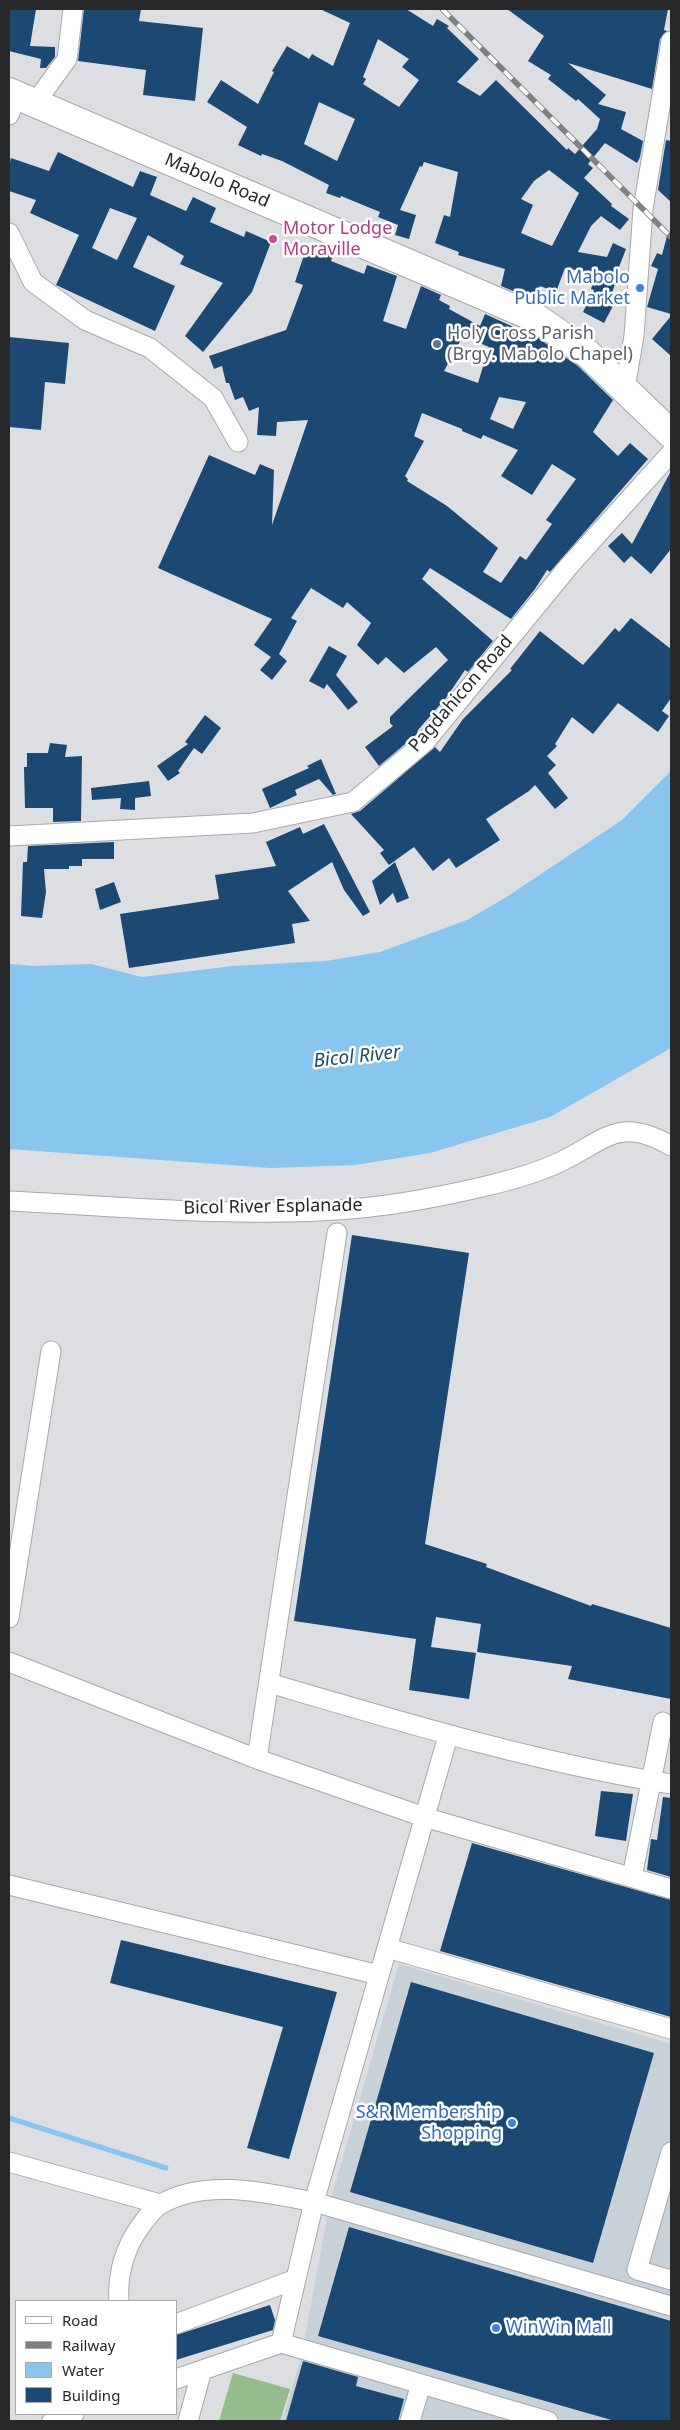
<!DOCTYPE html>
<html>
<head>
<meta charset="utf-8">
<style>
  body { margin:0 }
  #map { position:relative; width:680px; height:2430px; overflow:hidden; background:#dcdee1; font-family:"Noto Sans",sans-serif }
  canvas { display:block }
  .frame { position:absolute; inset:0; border:10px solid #272829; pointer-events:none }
  .legend { position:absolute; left:15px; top:2300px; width:162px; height:115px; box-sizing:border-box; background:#fff; border:1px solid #a9a9a9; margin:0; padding:6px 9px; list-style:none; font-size:15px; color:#272829 }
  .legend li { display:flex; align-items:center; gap:10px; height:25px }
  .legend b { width:25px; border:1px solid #a9a9a9 }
</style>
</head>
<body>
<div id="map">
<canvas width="680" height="2430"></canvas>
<div class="frame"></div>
<ul class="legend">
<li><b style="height:6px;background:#fff"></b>Road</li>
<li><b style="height:6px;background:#7e8082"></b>Railway</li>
<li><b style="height:14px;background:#88c5ef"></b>Water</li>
<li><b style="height:14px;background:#1c4973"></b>Building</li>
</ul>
</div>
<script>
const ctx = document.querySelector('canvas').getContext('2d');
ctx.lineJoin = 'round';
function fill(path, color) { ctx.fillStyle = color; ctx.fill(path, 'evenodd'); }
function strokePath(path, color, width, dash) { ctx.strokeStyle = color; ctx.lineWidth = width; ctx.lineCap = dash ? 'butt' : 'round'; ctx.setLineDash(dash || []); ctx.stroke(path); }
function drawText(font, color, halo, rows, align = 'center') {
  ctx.font = font + ' "Noto Sans",sans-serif'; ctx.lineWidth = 5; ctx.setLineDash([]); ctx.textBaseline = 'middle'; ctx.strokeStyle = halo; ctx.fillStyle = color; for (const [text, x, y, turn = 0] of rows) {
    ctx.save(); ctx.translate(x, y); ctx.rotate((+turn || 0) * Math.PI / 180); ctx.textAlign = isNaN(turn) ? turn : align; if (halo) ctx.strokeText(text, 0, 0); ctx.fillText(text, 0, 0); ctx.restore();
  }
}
const built = new Path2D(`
  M399,1964l272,80v377h-389l19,-63 29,-156z`);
const green = new Path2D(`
  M233,2373l57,16 -10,32h-61z`);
const water = new Path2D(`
  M671,771v277l-121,69 -120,36 -75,12 -84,3 -262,-19v-185l26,2 56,-2 51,13 91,-11 93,-5 54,-9 87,-32 38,-22 117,-78z`);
const stream = new Path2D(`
  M9,2118l157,50`);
const building = new Path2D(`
  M10,9h26l-6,37 25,1v10l-9,11h-6l1,-9 -32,-8z
  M84,9h57l-2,12 64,7 -8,73 -52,-6 3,-25 -68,-9z
  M320,9h86l27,17 4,-7 12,7 -2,2 32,31 -22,23 23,14 16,-16 71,70 1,-2 7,6 22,-25 3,-10 -22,-20 -2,2 -28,-22 3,-4 -23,-14 16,-25 -37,-27h161l-4,21 3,1 -7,8 -8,50 -84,-26 38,32 -8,9 28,8 -5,17 22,12 -3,16 -3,6 -32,-20 -17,21 5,4 -9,10 28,26 -1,2 18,13 -9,11 -19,-14 -10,10 -13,26 29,5 6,-14 13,6 -12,31 2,1 -7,21 5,2 -10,19 -21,-11 11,-22 -3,-1 5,-15 -31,-6 -9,24 -16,-6 -5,14 -34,-14 4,-17 -47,-14 1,-3 -24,-9 9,-28 6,2 8,-45 -34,-10 -2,5 -2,-1 -20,44 16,5 -7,24 -14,-4 3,-10 -20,-8 2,-5 -39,-16 -1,2 -14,-5 3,-8 -47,-24 -20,-7 -1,2 -23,-11 9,-18 -40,-25 14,-22 37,24 16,-32 -2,-1 15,-25 22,13 3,-5 21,12 17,-43zM378,39l31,20 -7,8 17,13 -20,27 -36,-23 3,-5 -3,-2zM319,102l36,17 -18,42 -33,-17zM549,170l30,23 -27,53 -31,-13 12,-28 -12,-6 13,-18z
  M666,140l5,1v61l-13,-12z
  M58,152l75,35 7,-16 17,6 -7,18 36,16 7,-14 23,11 -6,14 34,15 2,-6 25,11 -19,50 -49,60 -18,-16 38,-53 -43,-19 4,-8 -36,-21 -15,32 42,19 -20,45 -99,-46 23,-50 -49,-22 6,-13 -27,-9v-25l2,-8 38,13zM110,208l27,10 -20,42 -25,-12z
  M667,236l4,1v77l-24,-7 11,-38 -7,-3 6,-13 5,2z
  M307,246l26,9 -2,6 33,13 3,-9 30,11 -14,45 23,8 15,-43 20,9 -2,5 11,6 -1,3 31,17 5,-12 53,24 40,28 35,34 -20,32 25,24 12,-13 18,16 -98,113 -3,-2 -12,19 -24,30 -81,-51 -8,11 71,62 -25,31 -3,-2 -19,28 -28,32 -1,4 -38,32 -14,-19 28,-21 -3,-3v-6l58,-57 -12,-13 -32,26 -18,-16 -8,8 -21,-20 14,-22 -24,-21 -4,6 -32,-20 -20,30 6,3 -18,33 8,7 -15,19 -12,-10 11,-13 -17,-12 18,-26 -114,-51 51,-113 46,20 5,-11 14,6 -2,55 36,-105 -31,2 -1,14 -19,-1 2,-28 -10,4 -6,-14 -8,3 -6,-17h-3l-4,-17 -8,3 -5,-13 77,-26 17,-45 -8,-3zM463,336l26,11 -11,36 -34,-12zM499,397l27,5 -13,27 -23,-10zM422,413l40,16v2l19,8 2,-4 35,15 -17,26 31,19 20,-31 24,15 -30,41 6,4 -26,36 -6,-4 -19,27 -18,-11 15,-24 -51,-42 -40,-25 1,-2 -3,-3 19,-35 -10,-5z
  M671,316v40l-19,-17z
  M9,337l60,6 -4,41 -20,-2 -4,48 -32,-3z
  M671,471v78l-20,25 -20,-18 -7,7 -16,-17 14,-13 10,11z
  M631,618l40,31v49l-9,13 7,5 -11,16 -40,-29 -25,31 -21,-17 -17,27 2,2 -10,10 9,9 -8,8 20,25 -13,11 -20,-24 -6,6 -43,28 14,21 -44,28 -7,-10 -16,13 -19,-24 -25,18 -9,-12 4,-3 -33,-36 9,-3 75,-64 5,5 23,-33 49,-49 -2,-1 30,-38 43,34 32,-37 4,4z
  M329,646l18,10 -11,19 22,27 -10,8 -21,-26 -3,5 -15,-8z
  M205,715l16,13 -19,26 -8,-6 -16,23 2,2 -12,8 -11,-15 31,-22 -3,-2z
  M50,743l17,2 -2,12 17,-1 -1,65 -28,1v-14h-28l-1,-41h3v-14h21z
  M321,759l15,35 -3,1 -14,-16 -24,11 2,5 -27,13 -8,-19 47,-21 -2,-2z
  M149,781l2,15 -16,2v12l-15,-1 1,-11 -29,2 -1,-12z
  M324,824l46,88 -7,4 -19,-26 -12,-28 -44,29 22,30 -18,3 3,19 -166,25 -9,-54 99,-15 -4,-24 61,-9 -10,-24 34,-15 3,7z
  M114,842v17h-32v7h-13v3h-25l2,23 -4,26 -21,-2 2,-54h4l1,-16z
  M395,862l14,36 -12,5 -4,-10 -13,12 -8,-24z
  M114,882l7,20 -21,8 -5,-21z
  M352,1235l117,18 -44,291 62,20 -1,3 105,39 1,-2 79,24v71l-103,-20 4,-13 -95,-14 4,-28 -45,-7 -5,30 45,6 -7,46 -60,-9 7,-51 -122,-18z
  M601,1791l32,3 -7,47 -31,-5z
  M663,1797l8,1v79l-24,-7 4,-31 6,1z
  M472,1843l199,57v117l-231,-66z
  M121,1940l216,52 -48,167 -42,-11 36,-121 -173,-44z
  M411,1982l243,71 -61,210 -243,-71z
  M349,2227l322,94v100h-56l-297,-85z
  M270,2305l5,15 -2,10 -97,30v-25z
  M303,2361l55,16 -2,9 48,13 -6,22h-112z`);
const minor = new Path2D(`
  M35,103l32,-44 6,-50
  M9,115l8,-20
  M9,233l24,49 52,38 65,28 63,50 25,44
  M625,388l9,-52 9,-127 28,-168
  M9,836l244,-13 100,-21 72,-60 144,-176 102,-113
  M9,1201c108,5 219,16 328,9 49,-3 98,-12 145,-23 26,-6 52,-13 76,-24 47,-22 60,-48 113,-17
  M9,1618l42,-267
  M9,1662l248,97 167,58 247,72
  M269,1683c133,39 265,79 402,101
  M257,1759l80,-526
  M632,1877l31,-155
  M9,1885l370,90
  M387,1948l284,81
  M671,2152l-34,118 34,10
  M9,2162l151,42
  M119,2301c-2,-22 4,-46 15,-65 7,-11 16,-25 27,-32 45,-26 106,-11 153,-2l357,104
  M176,2324l120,-45
  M281,2343l33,-141 134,-466
  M176,2379l105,-36 267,78
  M52,2421l22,-7
  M188,2421l14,-51
  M410,2421l11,-37`);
const highway = new Path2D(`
  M9,92l529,227 50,35 83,80`);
const rail = new Path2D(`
  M442,9l229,228`);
const markers = [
  [273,239,5,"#d1479c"],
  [640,288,5,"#3f7fe0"],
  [437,344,5,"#6b7280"],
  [512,2123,5,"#3f7fe0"],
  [496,2328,5,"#3f7fe0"]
];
const streetNames = [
  ["Mabolo Road",217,181,23],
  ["Pagdahicon Road",461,694,-49],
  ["Bicol River Esplanade",273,1207,-1]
];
const hotelNames = [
  ["Motor Lodge",283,229],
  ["Moraville",283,250]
];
const shopNames = [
  ["Mabolo",630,278],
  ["Public Market",630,299],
  ["S&R Membership",502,2113],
  ["Shopping",502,2134],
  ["WinWin Mall",506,2328,"left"]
];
const worshipNames = [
  ["Holy Cross Parish",447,334],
  ["(Brgy. Mabolo Chapel)",447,355]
];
const waterNames = [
  ["Bicol River",357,1057,-6]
];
fill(built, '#c8d0d8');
fill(green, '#94bc8c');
fill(water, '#88c5ef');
strokePath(stream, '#88c5ef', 5);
fill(building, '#1c4973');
strokePath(minor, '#a6a9ab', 21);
strokePath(highway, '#a6a9ab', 30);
strokePath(minor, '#fff', 19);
strokePath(highway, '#fff', 28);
strokePath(rail, '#7e8082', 5.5);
strokePath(rail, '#fff', 4, [11]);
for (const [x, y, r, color] of markers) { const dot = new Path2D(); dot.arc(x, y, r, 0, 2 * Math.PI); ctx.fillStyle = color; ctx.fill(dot); strokePath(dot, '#fff', 2); }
drawText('18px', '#272829', '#fff', streetNames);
drawText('18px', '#b23c85', '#fff', hotelNames, 'left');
drawText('18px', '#366cbe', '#fff', shopNames, 'right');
drawText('18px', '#5b616d', '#fff', worshipNames, 'left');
drawText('italic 19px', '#1d4b68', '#fff', waterNames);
</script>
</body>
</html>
